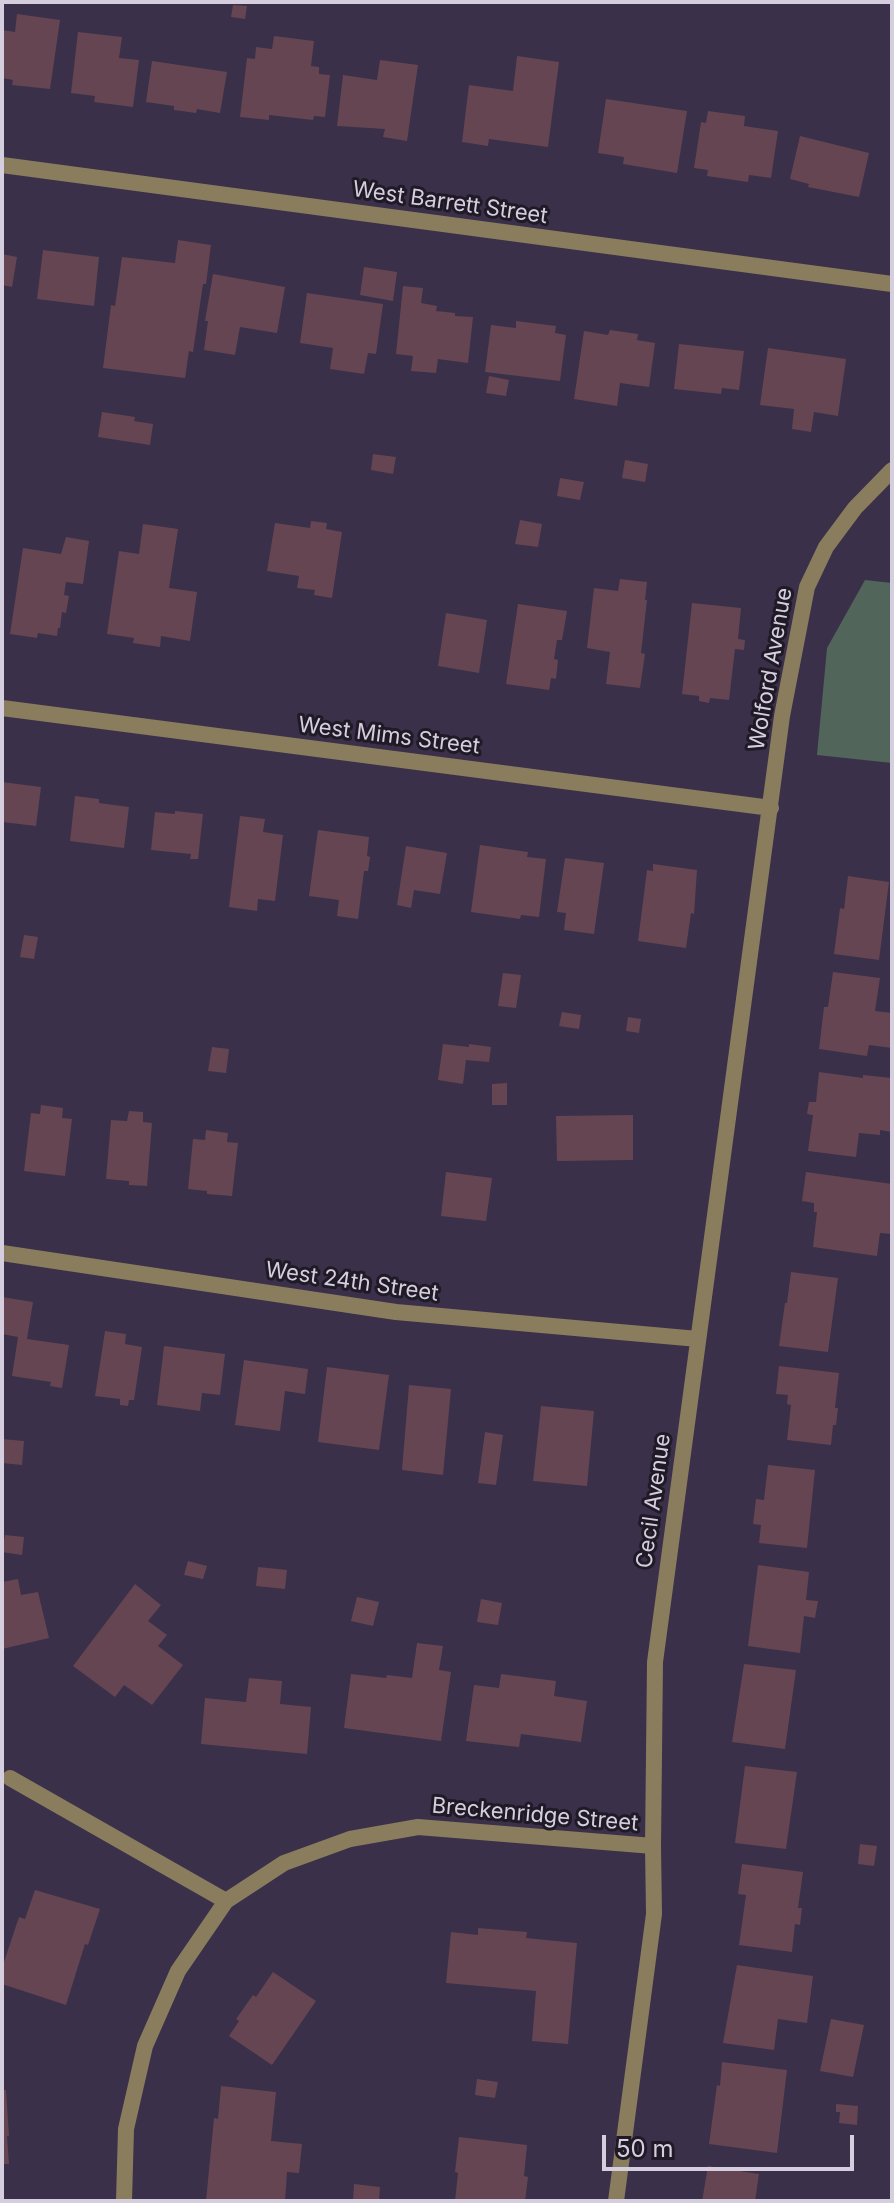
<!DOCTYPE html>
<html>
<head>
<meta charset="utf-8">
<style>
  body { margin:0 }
  #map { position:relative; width:894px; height:2203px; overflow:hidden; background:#3a3049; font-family:Inter,sans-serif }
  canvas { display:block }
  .frame { position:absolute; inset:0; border:4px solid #d4cede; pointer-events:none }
  .scale { position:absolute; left:602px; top:2135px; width:252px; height:36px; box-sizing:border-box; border:4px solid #d4cede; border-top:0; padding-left:10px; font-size:24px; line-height:28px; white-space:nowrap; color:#d4cede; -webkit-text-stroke:6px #1f1a26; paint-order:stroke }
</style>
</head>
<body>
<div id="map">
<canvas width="894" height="2203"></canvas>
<div class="frame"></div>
<div class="scale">50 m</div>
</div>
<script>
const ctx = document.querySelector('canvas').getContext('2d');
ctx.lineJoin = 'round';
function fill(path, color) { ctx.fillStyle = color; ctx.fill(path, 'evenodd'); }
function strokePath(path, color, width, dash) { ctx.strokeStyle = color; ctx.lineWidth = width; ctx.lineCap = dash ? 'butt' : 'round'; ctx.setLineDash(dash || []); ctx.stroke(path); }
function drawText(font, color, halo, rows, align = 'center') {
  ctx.font = font + ' Inter,sans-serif'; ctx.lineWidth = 6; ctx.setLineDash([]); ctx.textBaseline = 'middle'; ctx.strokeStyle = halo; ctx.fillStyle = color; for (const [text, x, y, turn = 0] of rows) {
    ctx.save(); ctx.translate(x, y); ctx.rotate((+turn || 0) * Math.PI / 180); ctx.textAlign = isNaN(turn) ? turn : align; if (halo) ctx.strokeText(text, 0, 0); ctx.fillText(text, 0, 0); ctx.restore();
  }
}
const green = new Path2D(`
  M865,580l27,3v180l-75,-8 10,-107z`);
const building = new Path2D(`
  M233,5l14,1 -2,13 -14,-2z
  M17,14l43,6 -10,69 -38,-4 1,-5 -11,-2v-48l13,2z
  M78,32l44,5 -3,21 20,2 -6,47 -39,-5 1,-6 -24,-3z
  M274,36l40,5 -3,25 8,1v7l11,1 -5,42 -11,-1 -1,4 -44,-5v5l-29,-3 7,-59 8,1 1,-12 16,2z
  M517,56l42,6 -11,85 -59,-8 -1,7 -26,-4 7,-57 44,6z
  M380,60l38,5 -11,76 -24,-4 2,-8 -48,-3 6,-51 34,5z
  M152,61l75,11 -7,41 -23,-4 -1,4 -22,-3v-4l-28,-4z
  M606,99l81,12 -10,62 -54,-9 1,-7 -26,-4z
  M708,111l37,5 -1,10 34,5 -7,47 -22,-3 -1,7 -41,-6 1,-6 -14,-2 7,-46 5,1z
  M800,136l69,17 -10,44 -51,-10 1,-3 -19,-5z
  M178,240l33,5 -5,39h-3l-10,68 -4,-1 -4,27 -82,-10 8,-63 4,1 7,-49 53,6z
  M43,250l56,7 -5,49 -57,-7z
  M2,254l15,3 -5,30 -10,-2z
  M364,267l33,5 -4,29 -33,-6z
  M213,274l72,13 -8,46 -37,-6 -5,28 -31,-5 4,-29h-3z
  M403,286l20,2 -2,15 16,3 -1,5 19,2v3l18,1 -5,46 -30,-4 -2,14 -25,-2 2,-15 -17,-2z
  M307,293l76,11 -7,50 -8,-1 -4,21 -34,-5 3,-21 -33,-5z
  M516,321l40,5 -1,7 11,2 -6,46 -75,-9 6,-47 25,3z
  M610,330l28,4 -1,6 18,3 -6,44 -29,-4 -3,23 -43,-7 10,-68 24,4z
  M679,344l65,7 -5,39 -17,-2 -1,6 -47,-5z
  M768,348l78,11 -8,57 -24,-4 -3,20 -19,-3 2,-20 -34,-4z
  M489,376l20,4 -3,16 -20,-3z
  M102,412l33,5 -1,4 19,3 -3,21 -52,-8z
  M373,454l23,3 -3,17 -22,-4z
  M625,460l23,4 -3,18 -23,-4z
  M560,478l24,4 -4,18 -23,-4z
  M520,520l22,4 -4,23 -23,-3z
  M311,521l16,2 -1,6 16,3 -10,66 -18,-3 1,-5 -18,-2 2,-12 -32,-5 8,-48 35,5z
  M143,524l35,5 -9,59 28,4 -7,49 -29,-5 -1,11 -27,-4 1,-5 -27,-4 12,-83 20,3z
  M66,537l23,4 -6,43 -17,-2 -2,13 5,1 -3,17 -4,-1 -2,16h-2l-1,8 -19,-3 -1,5 -27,-4 13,-86 38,6z
  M620,579l27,3 -2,18h2l-6,53 4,1 -5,34 -34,-4 4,-32 -23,-4 7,-60 24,3z
  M692,603l49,5 -3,31 7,1 -1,10 -9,-1 -6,51 -19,-2 -1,5 -10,-2v-5l-17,-2z
  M518,604l49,7 -5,29h-5l-3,19 4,1 -2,19 -5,-1 -2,12 -43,-6z
  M446,613l41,7 -8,53 -41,-7z
  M2,782l39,5 -5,39 -34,-4z
  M75,796l24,3v4l30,4 -5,41 -54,-7z
  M175,811l28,3 -5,45h-8l1,-5 -40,-4 4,-38 20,2z
  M240,816l25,3 -2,13 20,3 -8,66 -17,-2 -1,12 -28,-4z
  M318,830l51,7 -2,19 3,1 -2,14h-4l-6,48 -21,-3 2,-16 -30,-4z
  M480,845l48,7 -1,5 19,2 -7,58 -18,-2 -1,4 -49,-7z
  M406,846l41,7 -7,41 -26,-4 -3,18 -14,-3z
  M565,858l39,5 -10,71 -30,-4 2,-17 -9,-1z
  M653,864l44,6 -3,44 -3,-1 -5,35 -48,-7 9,-71 6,1z
  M848,876l41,6 -10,78 -45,-6 6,-46 4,1z
  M24,935l14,2 -4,22 -14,-2z
  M833,972l47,6 -5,33 17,2v35l-23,-3 -2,11 -48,-7 5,-42h4z
  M503,973l18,2 -5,33 -18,-2z
  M562,1012l19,3 -2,14 -20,-3z
  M628,1017l13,2 -2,14 -13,-2z
  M443,1044l26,3v-3l22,3 -2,15 -23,-2 -3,24 -25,-4z
  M212,1047l17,2 -3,24 -18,-2z
  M819,1072l44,6v-3l29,3v54l-12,-2v5l-21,-2 -3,24 -48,-6 5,-36 -6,-1 2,-12h7z
  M507,1083v22h-15v-21z
  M41,1105l22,3 -1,10 10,1 -7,57 -41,-5 7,-58 9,1z
  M129,1111l14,1v10l9,1 -5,63 -18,-1v-4l-23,-2 5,-59 16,1z
  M633,1115v45l-76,1 -1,-45z
  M206,1130l22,3 -1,9 11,1 -6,53 -25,-2v-3l-19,-2 5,-50 12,1z
  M446,1172l46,6 -6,43 -45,-5z
  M806,1172l86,12v50l-12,-1 -3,23 -64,-9 4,-35h-3v-9l-12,-2z
  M791,1272l47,6 -10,74 -49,-6 6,-43h2z
  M2,1297l31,5 -6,37 42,6 -7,43 -12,-2 1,-4 -39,-6 6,-39 -16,-3z
  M105,1331l21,3 -1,10 17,3 -8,53h-5l-1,6 -8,-1v-6l-25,-3z
  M164,1346l61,8 -5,41 -18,-2 -2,18 -43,-6z
  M244,1360l64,9 -3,25 -20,-3 -5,40 -45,-6z
  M779,1366l60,7 -4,35h3l-2,17h-3l-2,20 -44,-5 4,-35 -4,-1 1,-9 -12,-1z
  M327,1367l62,8 -10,75 -61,-8z
  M409,1385l42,4 -8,86 -41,-5z
  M541,1406l53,5 -7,75 -54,-5z
  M485,1432l18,3 -7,50 -18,-2z
  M2,1439l22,2 -2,24 -20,-2z
  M768,1465l47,5 -8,78 -48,-5 2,-18 -8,-1 3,-25 8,1z
  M5,1535l19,2 -2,18 -20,-3z
  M188,1561l19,5 -4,13 -19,-4z
  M758,1565l51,7 -3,28 12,1 -3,17 -11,-2 -4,37 -52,-7z
  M258,1567l29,3 -2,19 -29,-3z
  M18,1579l3,16 17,-3 11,46 -47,11v-67z
  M135,1584l26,21 -13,16 19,14 -9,11 25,19 -31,40 -28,-20 -9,12 -42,-31z
  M357,1597l22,5 -6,24 -22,-5z
  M481,1599l21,4 -4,22 -21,-3z
  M417,1643l26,3 -4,24 12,2 -10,69 -97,-13 7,-54 35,4 1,-3 25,3z
  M744,1664l52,6 -11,79 -53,-7z
  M501,1674l55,7 -2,15 33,5 -6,41 -60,-8 -2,13 -53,-6 8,-56 25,3z
  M249,1678l33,3 -2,23 31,3 -4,47 -106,-10 4,-46 41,4z
  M745,1766l52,6 -11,77 -51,-6z
  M860,1844l17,2 -3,20 -16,-2z
  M742,1864l61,8 -5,36h4l-2,17 -5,-1 -3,28 -53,-7 7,-50 -8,-1z
  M35,1890l65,19 -12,36 -3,-1 -19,61 -64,-21v-16l17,-51 6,2z
  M478,1928l49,4 -1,6 51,5 -9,101 -36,-3 4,-50 -90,-8 5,-51 27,3z
  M737,1965l76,11 -6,47 -29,-4 -4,31 -51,-7z
  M273,1972l43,29 -44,64 -43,-29 10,-15 -3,-2 17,-24 3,2z
  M831,2019l33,6 -11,52 -33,-6z
  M722,2062l65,8 -10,83 -68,-9 8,-59 3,1z
  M477,2079l21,3 -3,16 -20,-3z
  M221,2086l55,6 -5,49 31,3 -3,29 -12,-1 -2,29h-79l8,-83 4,1z
  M2,2090h4l3,46h-2l2,28h-7z
  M836,2104l22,2 -1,19 -18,-2 1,-11h-4z
  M459,2137l68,8 -3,31 4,1 -3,24h-70l3,-28 -3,-1z
  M708,2166l51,8 -4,27h-53z
  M354,2184l26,3 -1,14h-26z`);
const minor = new Path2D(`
  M2,165l890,119
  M2,708l769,100
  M2,1253l394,59 302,27
  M10,1778l216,123
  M124,2201l2,-72 19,-83 33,-75 48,-70 58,-38 66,-24 68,-12 235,19
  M616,2201l38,-287 -1,-68 2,-184 127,-946 25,-129 19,-40 29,-39 37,-38`);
const streetNames = [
  ["West Barrett Street",450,203,8],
  ["Wolford Avenue",771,669,-80],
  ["West Mims Street",389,736,7],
  ["West 24th Street",352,1282,8],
  ["Cecil Avenue",654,1501,-82],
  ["Breckenridge Street",535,1815,5]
];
fill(green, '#51655a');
fill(building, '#654552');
strokePath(minor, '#8a7d5d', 16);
drawText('22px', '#d4cede', '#1f1a26', streetNames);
</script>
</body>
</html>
